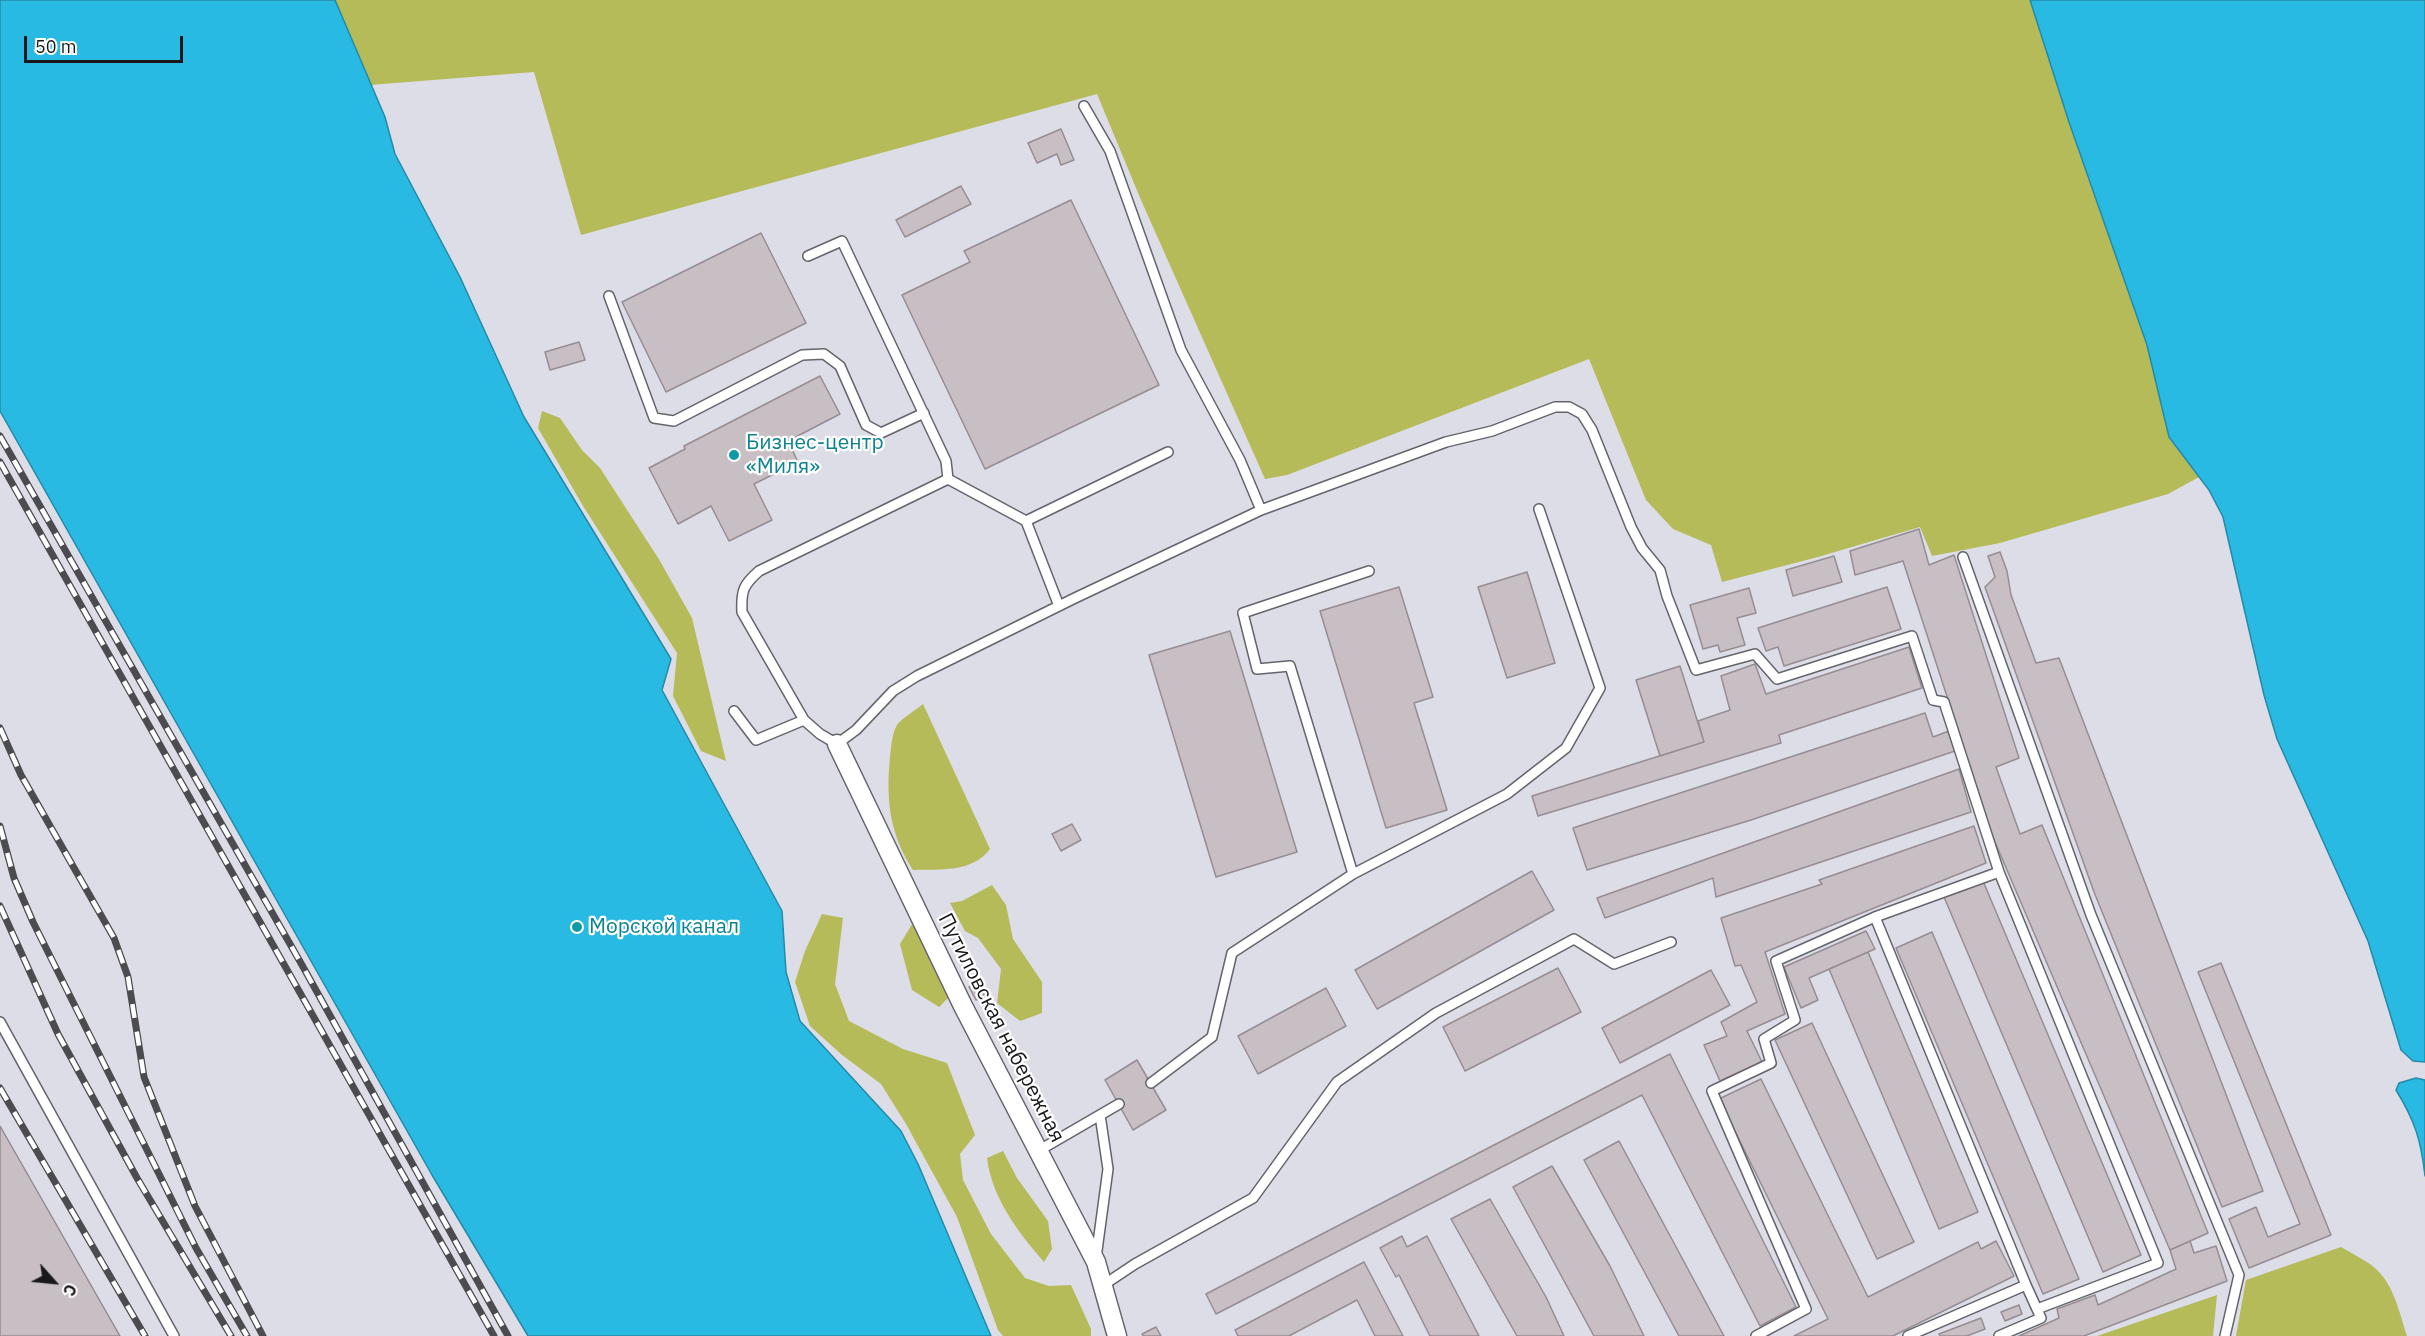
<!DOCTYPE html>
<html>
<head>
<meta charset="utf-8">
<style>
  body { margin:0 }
  #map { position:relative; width:2425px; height:1336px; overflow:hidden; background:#dddde7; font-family:"IBM Plex Sans",sans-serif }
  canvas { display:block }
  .north { position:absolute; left:24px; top:1252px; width:60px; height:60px; -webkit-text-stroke:4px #fff; paint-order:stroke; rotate:117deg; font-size:16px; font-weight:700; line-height:24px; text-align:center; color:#19191c }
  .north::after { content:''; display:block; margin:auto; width:21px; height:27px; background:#19191c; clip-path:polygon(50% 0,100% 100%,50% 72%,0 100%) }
  .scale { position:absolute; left:24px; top:36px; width:159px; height:27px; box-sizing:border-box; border:3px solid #19191c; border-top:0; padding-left:8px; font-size:18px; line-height:21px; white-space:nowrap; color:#19191c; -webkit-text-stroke:4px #fff; paint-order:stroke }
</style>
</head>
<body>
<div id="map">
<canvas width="2425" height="1336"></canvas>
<div class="north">С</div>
<div class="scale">50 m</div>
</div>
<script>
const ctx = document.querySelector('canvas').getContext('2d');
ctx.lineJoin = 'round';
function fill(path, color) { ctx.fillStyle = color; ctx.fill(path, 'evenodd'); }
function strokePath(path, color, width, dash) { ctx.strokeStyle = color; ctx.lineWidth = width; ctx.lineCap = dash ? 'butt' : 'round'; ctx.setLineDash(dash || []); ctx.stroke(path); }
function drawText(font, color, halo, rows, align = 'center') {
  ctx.font = font + ' "IBM Plex Sans",sans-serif'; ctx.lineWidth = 4.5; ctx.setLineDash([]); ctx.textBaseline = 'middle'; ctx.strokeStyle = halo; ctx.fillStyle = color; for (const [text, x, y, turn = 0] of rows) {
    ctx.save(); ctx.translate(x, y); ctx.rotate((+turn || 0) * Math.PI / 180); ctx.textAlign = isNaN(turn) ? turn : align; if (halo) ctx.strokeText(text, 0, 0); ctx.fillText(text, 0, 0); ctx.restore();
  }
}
const green = new Path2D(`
  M335,0h1695l39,122 78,223 22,92 30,40 -31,17 -168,49 -68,13 -12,-29 -102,30 -96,25 -11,-37 -38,-16 -27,-29 -57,-141 -302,116 -22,4 -124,-279 -44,-106 -516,141 -47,-163 -164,13z
  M542,411l18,7 22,32 18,18 60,93 32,57 34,143 -25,-10 -28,-55 4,-43 -94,-147 -45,-78z
  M923,704l67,145c-18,24 -50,20 -77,21 -24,-37 -27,-71 -23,-113 1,-9 2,-24 7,-32 6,-8 18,-14 26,-21z
  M992,885l14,20 7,34 29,43v31l-22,8 -23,-18 4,-34 -23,-31 -13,-7 -15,-28 12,-2z
  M822,914l21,4 -8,66 14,37 54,28 44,14 28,72 -15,19 3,26 28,54 34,44 24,8 22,-1 20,44v7h-88l-5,-6 -41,-113 -51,-93 -25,-40 -39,-29 -32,-29 -15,-44 10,-31z
  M914,921l36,75 -11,11 -27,-17 -12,-46z
  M1003,1151l14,27 31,43 4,28 -8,13c-26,-30 -52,-64 -57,-104z
  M2341,1247c10,6 20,11 29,17 23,16 29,47 37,72h-171l10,-56z
  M2217,1295l-4,41h-116z`);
const water = new Path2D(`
  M0,0h335l50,117 10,37 65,123 64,140 147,242 -9,31 120,221 4,61 14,49 101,110 17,33 73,172h-463l-96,-161 -432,-764z
  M2030,0h395v1062l-12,-1 -12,-11 -33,-109 -91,-202 -13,-44 -41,-178 -14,-27 -40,-53 -22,-92 -78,-223z
  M2416,1078l9,2v96c-4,-36 -10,-55 -29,-86l3,-7z`);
const building = new Path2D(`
  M1061,129l13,31 -13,5 -4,-11 -20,9 -9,-20z
  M961,186l10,18 -66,33 -9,-17z
  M1071,200l88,185 -174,84 -83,-174 68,-33 -6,-11z
  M761,233l45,90 -140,69 -44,-90z
  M579,342l6,18 -35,10 -5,-18z
  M820,376l20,38 -52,27 10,21 -44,22 18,36 -43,21 -18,-35 -33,18 -29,-56 36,-19 -1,-3z
  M1919,529l10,36 25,-10 65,203 -23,9 24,67 22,-9 166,408 -38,17 -178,-415 -89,-274 -48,14 -5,-24z
  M2000,552l7,19 4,24 25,68 23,-5 204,533 -41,16 -128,-315 -109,-305 10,-10 -7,-21z
  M1834,556l8,26 -49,14 -7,-26z
  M1527,572l28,91 -48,15 -29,-91z
  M1399,587l34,110 -19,6 33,107 -61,18 -66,-217z
  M1887,587l14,42 -117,37 -6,-19 -12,4 -8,-23z
  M1749,588l7,25 -19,5 8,27 -25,7 -2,-7 -15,4 -13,-44z
  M1230,631l67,221 -81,25 -67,-222z
  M1909,647l13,41 -143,47 2,8 -243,73 -6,-20 172,-54 -6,-21 32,-11 -9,-34 34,-12 11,30z
  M1680,666l24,76 -44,14 -24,-76z
  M1925,713l8,24 16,-6 6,20 -204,69 -164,50 -14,-42z
  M1959,769l12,43 -255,85 -3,-19 -108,40 -8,-20z
  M1072,824l9,16 -20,11 -9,-17z
  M1974,826l12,37 -221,89 20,62 -38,17 15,31 -42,19 -16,-36 23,-9 -6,-14 36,-20 -16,-37 -6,1 -14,-48 101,-34 -3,-4z
  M1532,871l22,39 -177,99 -22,-39z
  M1983,881l158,374 -38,17 -159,-375z
  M1866,931l9,18 -66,29 9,22 -17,8 -17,-41z
  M1932,932l147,347 -36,15 -147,-346z
  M1868,952l110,260 -39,17 -110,-260z
  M2221,963l110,272 -82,33 -20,-49 27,-12 12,30 32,-13 -102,-252z
  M1558,968l23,44 -116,59 -22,-44z
  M1711,970l19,35 -110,58 -18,-35z
  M977,983l8,13 -9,4 -7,-13z
  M1326,988l20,38 -88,48 -20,-38z
  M1812,1023l102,219 -37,17 -102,-219z
  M1670,1054l126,253 -36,19 -118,-231 -426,219 -10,-20z
  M1137,1060l29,50 -33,20 -28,-50z
  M1761,1079l107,218 110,-55 3,7 15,-8 18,35 -121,60h-99l34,-17 -109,-220z
  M0,1126l120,210h-120z
  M1619,1141l105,195h-45l-95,-176z
  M1552,1166l58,100 34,70h-50l-81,-149z
  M1490,1199l56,98 18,39h-47l-66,-117z
  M1402,1236l5,11 20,-11 52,100h-49l-31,-61 -3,2 -16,-29z
  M2190,1241l4,12 22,-7 11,35 -143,55h-65l40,-18 -2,-9 38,-14 3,10 78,-36 -6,-19z
  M1364,1262l39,74h-28l-18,-36 -68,36h-51l-3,-6z
  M2019,1305l3,9 -17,7 -4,-9z
  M1981,1318l4,11 -18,7h-27l-1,-2z
  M1156,1327l5,9h-18l-1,-2z`);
const lane = new Path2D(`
  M1084,106l26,45 71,199 59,110 21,50
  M808,256l34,-15 104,220 2,18 -189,92c-16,14 -18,20 -17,41l62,108 16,14 17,10 19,-14 37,-39 24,-15 158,-78 186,-88 185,-68 46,-11 63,-24h14l13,7 10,16 39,97 11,21 18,22 7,26 29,74 59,-16 22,25 135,-43 21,64 11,2 55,170 -124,45 -99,44 19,59 -31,19 7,24 -59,28 94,218 -50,27
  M609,296l45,122 20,3 128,-66 22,-1 16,12 26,59 15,8 43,-20
  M948,479l78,42 142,-69
  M1026,521l33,85
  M1963,557l128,358 148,360 -14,61
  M734,711l22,29 48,-20
  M1999,872l159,391 -121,46
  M1353,874l154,-80 59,-46 34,-60 -61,-179
  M1875,917l151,368 -118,51
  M0,1022l174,314
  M1151,1083l61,-46 20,-84 121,-79 -63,-208 -33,3 -14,-56 126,-42
  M1038,1151l81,-47
  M1096,1258l12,-89 -8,-54
  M1102,1286l33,-22 118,-66 84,-116 99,-69 138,-74 40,25 57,-22
  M1999,1336l42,-18 -15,-33`);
const street = new Path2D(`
  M837,744l126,262 133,256 21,74`);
const rail = new Path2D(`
  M0,436l302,529 206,371
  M0,462l494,874
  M0,728l21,47 93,163 14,39 16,100 51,129 68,130
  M0,826l14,52 19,44 163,326 51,88
  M0,906l58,128 79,144 94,158
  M0,1088l145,248`);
const markers = [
  [734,455,6,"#0f9aa8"],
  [577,927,6,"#0f9aa8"]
];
const cultureNames = [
  ["Бизнес-центр",746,443],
  ["«Миля»",746,467],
  ["Морской канал",589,927]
];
const streetNames = [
  ["Путиловская набережная",1001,1028,63]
];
fill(green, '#b4bb58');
fill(water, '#29bae3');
strokePath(water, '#248aa7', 1.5);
fill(building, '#c8bfc5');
strokePath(building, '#968d93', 1.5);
strokePath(lane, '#64646c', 12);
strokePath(street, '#64646c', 21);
strokePath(lane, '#fff', 9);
strokePath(street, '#fff', 18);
strokePath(rail, '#4b4b50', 7);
strokePath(rail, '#fff', 4.5, [14]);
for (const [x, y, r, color] of markers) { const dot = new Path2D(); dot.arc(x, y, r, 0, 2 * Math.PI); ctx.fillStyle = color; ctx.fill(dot); strokePath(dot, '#fff', 2); }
drawText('21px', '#0d838f', '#fff', cultureNames, 'left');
drawText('21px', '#19191c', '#fff', streetNames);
</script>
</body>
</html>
